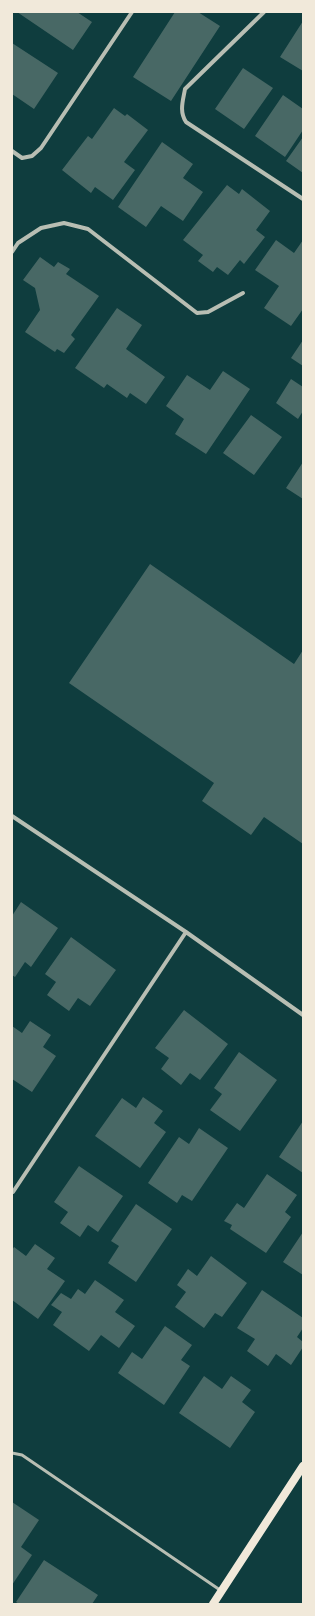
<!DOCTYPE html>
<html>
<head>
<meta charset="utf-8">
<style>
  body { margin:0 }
  #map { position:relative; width:315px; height:1616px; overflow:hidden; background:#0f3d3e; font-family:Jost,sans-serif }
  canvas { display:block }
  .frame { position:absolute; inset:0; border:13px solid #f1e9da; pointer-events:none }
</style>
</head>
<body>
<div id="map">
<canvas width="315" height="1616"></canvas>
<div class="frame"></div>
</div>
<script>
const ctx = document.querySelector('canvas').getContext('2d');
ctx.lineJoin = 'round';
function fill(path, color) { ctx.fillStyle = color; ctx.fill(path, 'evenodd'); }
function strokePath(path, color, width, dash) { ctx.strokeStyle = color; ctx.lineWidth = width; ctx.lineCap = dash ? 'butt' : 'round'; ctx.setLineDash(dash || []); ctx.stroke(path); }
const building = new Path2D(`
  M17,12h60l15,10 -19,28z
  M175,12h23l22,14 -49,75 -38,-24z
  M303,21v50l-23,-14z
  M12,43l46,30 -24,36 -22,-15z
  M243,68l30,20 -29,41 -29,-20z
  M283,95l20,14v21l-18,27 -30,-21z
  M114,108l11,8 2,-2 21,16 -24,32 11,8 -22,30 -18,-13 -4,6 -29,-23 26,-34 4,3z
  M303,137v36l-17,-12z
  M162,142l31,22 -10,14 20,14 -20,29 -22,-15 -15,21 -28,-20z
  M227,185l12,9 3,-5 28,22 -14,19 9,7 -21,27 -4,-4 -12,15 -11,-8 -4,5 -15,-11 5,-6 -20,-15z
  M276,240l18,13 9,-13v69l-12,17 -27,-18 15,-22 -24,-16z
  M40,257l14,10 4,-5 12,7 -4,5 33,22 -28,39 4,4 -11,14 -7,-4 -2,3 -30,-20 15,-22 -5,-22 -12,-8z
  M117,308l25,17 -16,24 39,28 -19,27 -16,-11 -3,5 -20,-14 -3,4 -29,-20z
  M303,340v26l-12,-8z
  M223,371l27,18 -44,65 -31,-20 9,-15 -18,-13 21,-31 23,15z
  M291,379l12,8v24l-5,8 -22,-16z
  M251,415l31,22 -28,38 -31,-22z
  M303,462v37l-17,-11z
  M150,564l144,100 9,-14v194l-39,-27 -13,18 -49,-34 12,-18 -145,-100z
  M21,902l37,26 -27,39 -6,-5 -10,15 -3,-2v-59z
  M71,937l45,33 -26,36 -12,-8 -9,13 -22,-16 9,-13 -11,-8z
  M184,1010l44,34 -28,36 -10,-7 -9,12 -20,-16 8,-11 -14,-10z
  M30,1021l21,14 -8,12 13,9 -24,36 -20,-13v-53l10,7z
  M239,1052l38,28 -37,51 -30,-21 12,-16 -8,-6z
  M143,1097l20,14 -9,12 12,9 -26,36 -45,-32 27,-38 14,10z
  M303,1121v52l-24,-16z
  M199,1128l29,20 -36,53 -10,-6 -5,8 -29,-20 31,-46 10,7z
  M79,1166l44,30 -25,36 -10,-7 -8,12 -20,-14 8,-11 -14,-10z
  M267,1174l30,21 -12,17 6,5 -25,36 -36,-24 2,-4 -8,-4 13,-18 7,5z
  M136,1204l36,25 -36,53 -28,-19 11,-17 -8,-5z
  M303,1232v43l-20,-13z
  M35,1244l20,14 -8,11 18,12 -27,38 -26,-19v-50l2,-3 12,9z
  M211,1256l36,27 -25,34 -7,-4 -11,15 -29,-21 11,-15 -9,-7 11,-16 9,7z
  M95,1280l29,20 -9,12 20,14 -16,22 -18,-13 -12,16 -36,-26 9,-13 -11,-7 10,-12 10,6 7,-10 7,5z
  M262,1290l41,28v10l-6,9 6,5v5l-12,18 -15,-11 -8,12 -21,-15 8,-12 -18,-11z
  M165,1326l27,19 -11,15 9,6 -26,39 -46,-32 14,-21 10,7z
  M204,1376l18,13 9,-13 20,14 -9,12 13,10 -25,36 -51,-35z
  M12,1502l27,18 -18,27 11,8 -20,30z
  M44,1560l54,35 -6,9h-73l-3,-2z`);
const service = new Path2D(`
  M12,1453l10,2 198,135`);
const minor = new Path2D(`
  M264,12l-79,77c-2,12 -6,22 1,33l117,77
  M12,151l10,7 10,-2 9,-8 91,-136
  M12,252l6,-9 23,-15 23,-5 24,6 109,84 11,-1 35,-19
  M12,816l174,116 117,83
  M13,1192l173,-260`);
const secondary = new Path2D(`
  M213,1604l90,-138`);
fill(building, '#486865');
strokePath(service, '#b8beb3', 3);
strokePath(minor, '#b8beb3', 4);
strokePath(secondary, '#f1e9da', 8);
</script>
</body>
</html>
